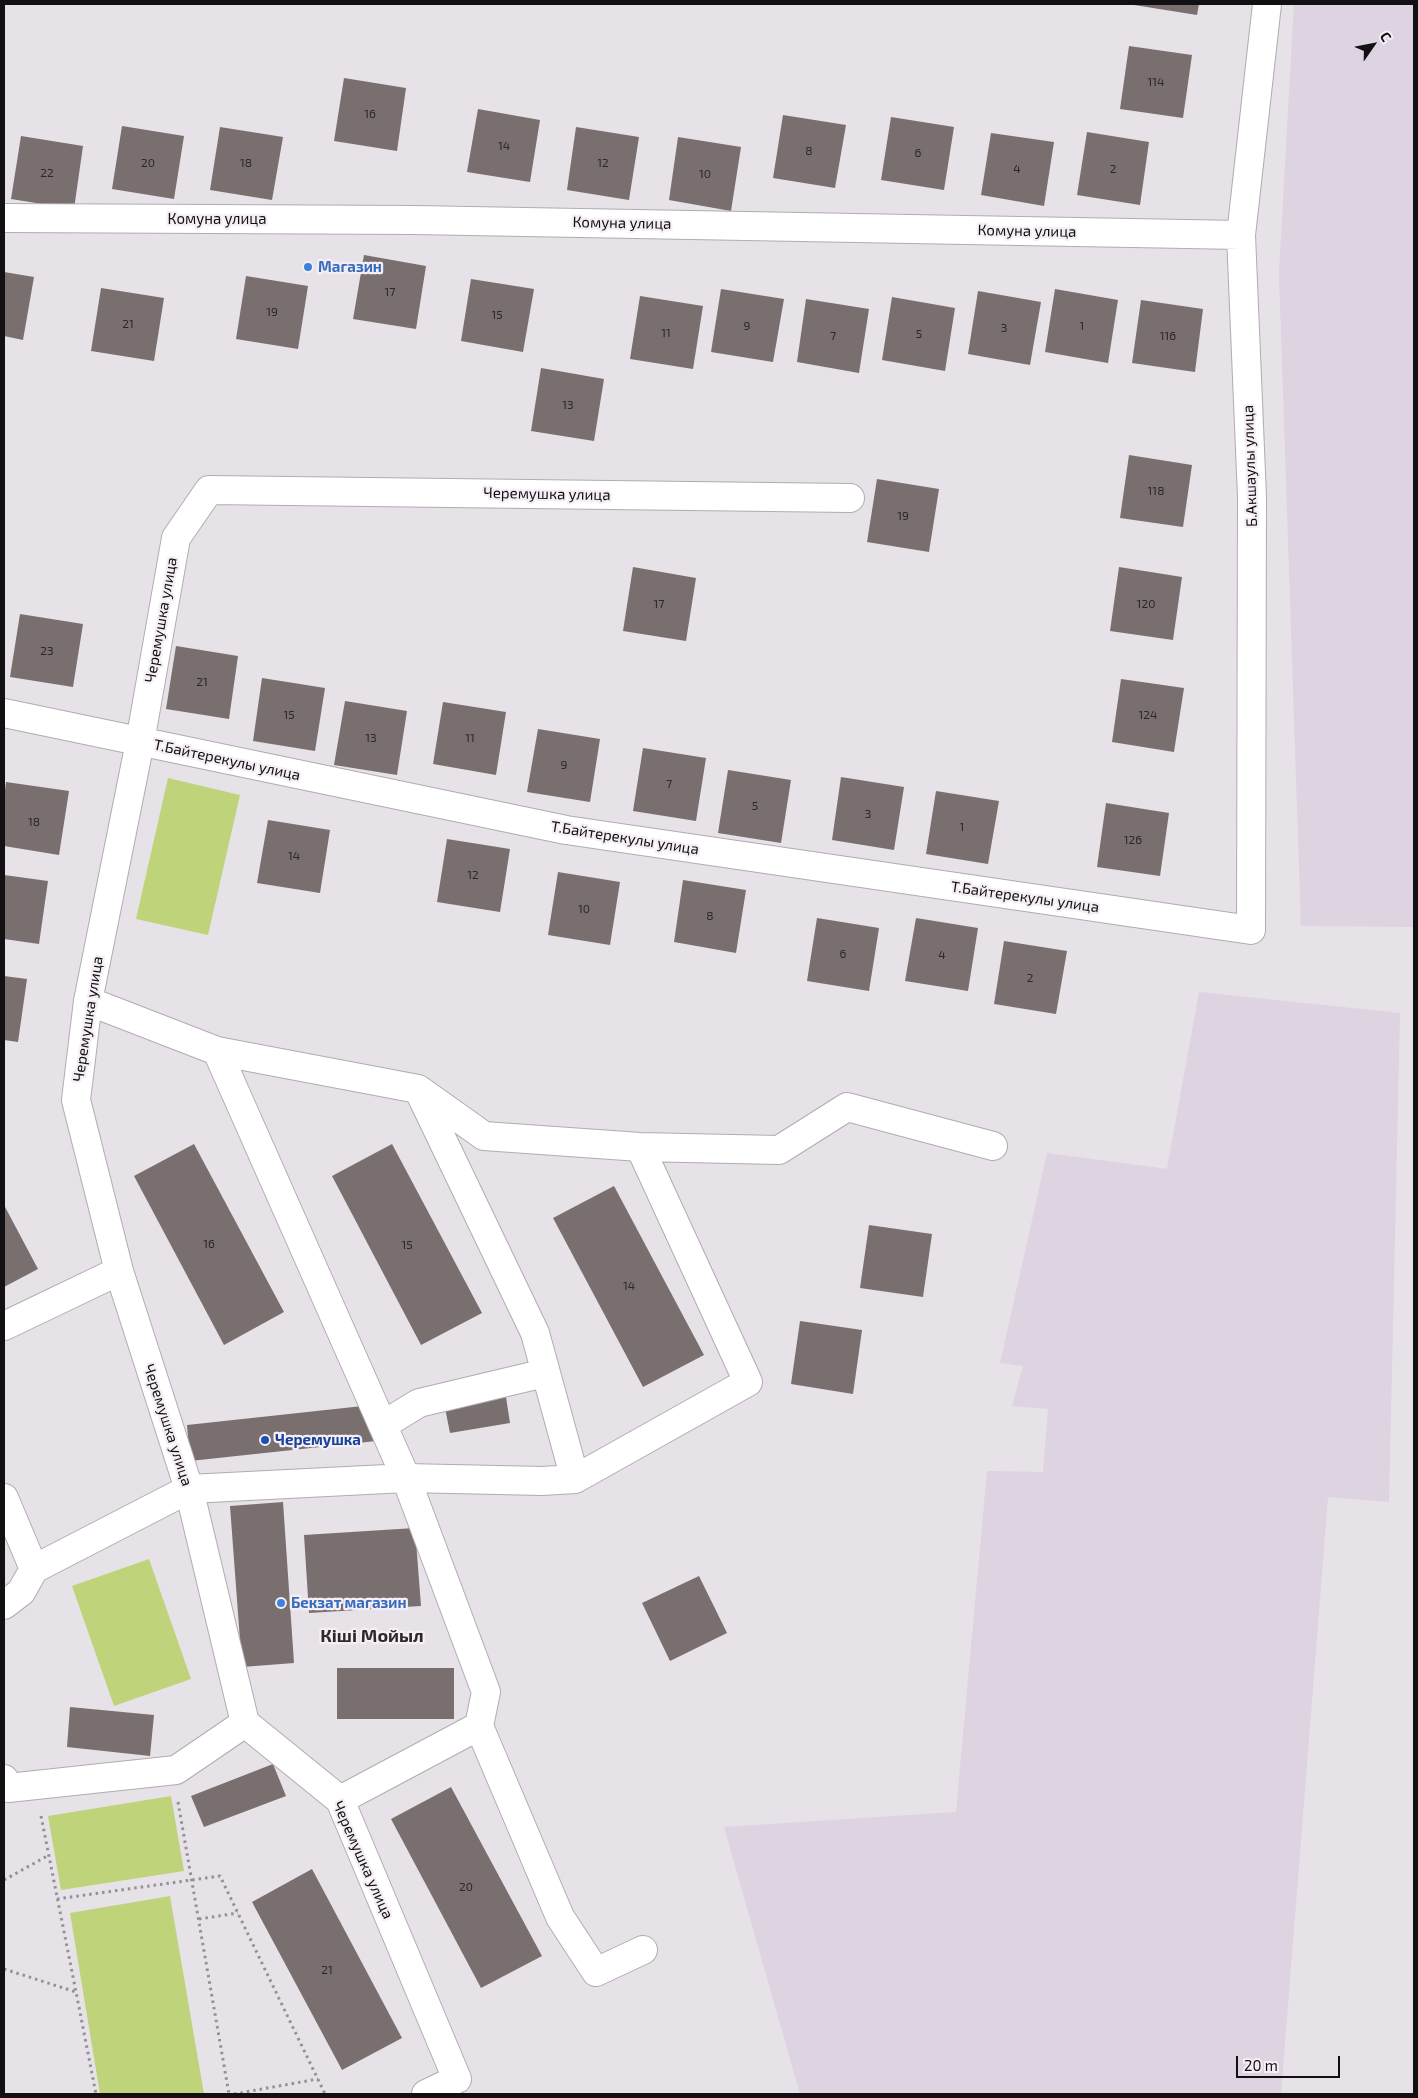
<!DOCTYPE html>
<html>
<head>
<meta charset="utf-8">
<style>
  body { margin:0 }
  #map { position:relative; width:1418px; height:2098px; overflow:hidden; background:#e7e1e8; font-family:"Exo 2",sans-serif }
  canvas { display:block }
  .frame { position:absolute; inset:0; border:5px solid #121012; pointer-events:none }
  .north { position:absolute; left:1348px; top:20px; width:50px; height:50px; -webkit-text-stroke:4px #f5eef5; paint-order:stroke; rotate:57deg; font-size:14px; font-weight:700; line-height:20px; text-align:center; color:#121012 }
  .north::after { content:''; display:block; margin:auto; width:18px; height:22px; background:#121012; clip-path:polygon(50% 0,100% 100%,50% 72%,0 100%) }
  .scale { position:absolute; left:1236px; top:2056px; width:104px; height:22px; box-sizing:border-box; border:2px solid #121012; border-top:0; padding-left:6px; font-size:15px; line-height:18px; white-space:nowrap; color:#121012; -webkit-text-stroke:4px #f5eef5; paint-order:stroke }
</style>
</head>
<body>
<div id="map">
<canvas width="1418" height="2098"></canvas>
<div class="frame"></div>
<div class="north">С</div>
<div class="scale">20 m</div>
</div>
<script>
const ctx = document.querySelector('canvas').getContext('2d');
ctx.lineJoin = 'round';
function fill(path, color) { ctx.fillStyle = color; ctx.fill(path, 'evenodd'); }
function strokePath(path, color, width, dash) { ctx.strokeStyle = color; ctx.lineWidth = width; ctx.lineCap = dash ? 'butt' : 'round'; ctx.setLineDash(dash || []); ctx.stroke(path); }
function drawText(font, color, halo, rows, align = 'center') {
  ctx.font = font + ' "Exo 2",sans-serif'; ctx.lineWidth = 4.5; ctx.setLineDash([]); ctx.textBaseline = 'middle'; ctx.strokeStyle = halo; ctx.fillStyle = color; for (const [text, x, y, turn = 0] of rows) {
    ctx.save(); ctx.translate(x, y); ctx.rotate((+turn || 0) * Math.PI / 180); ctx.textAlign = isNaN(turn) ? turn : align; if (halo) ctx.strokeText(text, 0, 0); ctx.fillText(text, 0, 0); ctx.restore();
  }
}
const built = new Path2D(`
  M1294,4h120v923l-113,-1 -22,-652z
  M1199,992l201,21 -11,489 -61,-5 -47,597h-481l-76,-267 232,-15 31,-341 56,1 5,-63 -36,-3 11,-40 -23,-3 47,-210 120,16z`);
const green = new Path2D(`
  M168,778l72,17 -32,140 -72,-16z
  M149,1559l42,120 -77,27 -42,-120z
  M171,1796l13,75 -123,19 -13,-74z
  M170,1896l34,198h-104l-30,-181z`);
const building = new Path2D(`
  M1135,4h64l-2,11 -63,-10z
  M1129,46l63,9 -9,63 -63,-9z
  M344,78l62,10 -9,63 -63,-10z
  M478,109l62,11 -10,62 -63,-10z
  M783,115l63,10 -11,63 -62,-10z
  M891,117l63,10 -10,63 -63,-10z
  M122,126l62,10 -10,63 -62,-10z
  M220,127l63,10 -11,63 -62,-10z
  M576,127l63,10 -10,63 -62,-10z
  M1087,132l62,10 -9,63 -63,-10z
  M991,133l63,9 -10,64 -63,-11z
  M21,136l62,10 -9,63 -63,-10z
  M678,137l63,10 -10,64 -62,-11z
  M364,255l62,11 -10,63 -63,-10z
  M4,272l30,5 -11,63 -19,-4z
  M246,276l62,10 -10,63 -62,-10z
  M471,279l63,10 -11,63 -62,-11z
  M101,288l63,10 -10,63 -63,-10z
  M721,289l63,10 -11,63 -62,-10z
  M1055,289l63,11 -10,63 -63,-11z
  M978,291l63,11 -11,63 -62,-11z
  M640,296l63,10 -10,63 -63,-10z
  M892,297l63,11 -10,63 -63,-11z
  M806,299l63,10 -10,64 -62,-11z
  M1141,300l62,9 -8,63 -63,-9z
  M541,368l63,11 -10,62 -63,-10z
  M1129,455l63,10 -9,62 -63,-9z
  M877,479l62,10 -10,63 -62,-10z
  M633,567l63,11 -10,63 -63,-10z
  M1119,567l63,10 -9,63 -63,-9z
  M20,614l63,10 -10,63 -63,-10z
  M176,646l62,10 -9,63 -63,-10z
  M262,678l63,10 -10,63 -62,-10z
  M1121,679l63,9 -10,64 -62,-10z
  M345,701l62,10 -10,64 -63,-10z
  M443,702l63,10 -10,63 -63,-11z
  M538,729l62,10 -10,63 -63,-10z
  M643,748l63,10 -10,63 -63,-10z
  M728,770l63,10 -10,63 -63,-10z
  M841,777l63,10 -10,63 -62,-10z
  M6,782l63,9 -10,64 -55,-9v-48z
  M936,791l63,10 -11,63 -62,-10z
  M1106,803l63,10 -9,63 -63,-9z
  M268,820l62,10 -10,63 -63,-10z
  M447,839l63,10 -10,63 -63,-10z
  M558,872l62,10 -10,63 -62,-10z
  M4,875l44,6 -9,63 -35,-5z
  M683,880l63,10 -10,63 -62,-11z
  M817,918l62,10 -10,63 -62,-10z
  M916,918l62,10 -10,63 -63,-10z
  M1004,941l63,10 -11,63 -62,-10z
  M4,976l23,3 -9,63 -14,-2z
  M194,1144l90,168 -60,33 -90,-169z
  M392,1144l90,169 -61,32 -89,-169z
  M614,1186l90,169 -61,32 -90,-169z
  M4,1205l34,64 -34,18z
  M869,1225l63,9 -9,63 -63,-9z
  M800,1321l62,9 -9,64 -62,-10z
  M506,1397l4,26 -60,10 -5,-25z
  M372,1405l4,36 -186,20 -3,-36z
  M283,1502l11,161 -52,4 -12,-161z
  M415,1528l6,78 -112,7 -5,-78z
  M699,1576l28,57 -57,28 -28,-58z
  M337,1668h117v51h-117z
  M70,1707l84,8 -4,41 -83,-9z
  M273,1764l13,32 -82,31 -13,-31z
  M451,1787l91,169 -61,32 -90,-169z
  M312,1869l90,169 -60,32 -90,-168z`);
const path = new Path2D(`
  M178,1802l51,292
  M41,1816l35,176
  M4,1880l45,-25
  M57,1899l163,-23 105,218
  M199,1919l39,-6
  M4,1969l72,23 20,102
  M234,2094l84,-15`);
const minor = new Path2D(`
  M4,218l411,2 826,15
  M4,713l562,117 685,100 1,-433 -11,-262 26,-231
  M88,1001l129,50 201,38 66,47 156,11 139,3 68,-43 146,39
  M217,1051l189,427 80,214 -7,34 81,191 36,55 47,-22
  M419,1091l116,242 40,146
  M4,1326l115,-55
  M383,1425l36,-22 126,-30
  M4,1498l30,71
  M4,1605l17,-13 13,-23 155,-80 217,-11 136,3 33,-2 173,-97 -108,-235
  M4,1779l4,9 168,-18 69,-47
  M340,1800l139,-74
  M426,2094l31,-15 -117,-279 -95,-77 -56,-234 -70,-218 -43,-171 12,-99 52,-259 36,-204 33,-48 641,8`);
const markers = [
  [308,267,5,"#3f7fe0"],
  [265,1440,5,"#1a4fb4"],
  [281,1603,5,"#3f7fe0"]
];
const numberNames = [
  ["114",1156,82],
  ["16",370,114],
  ["14",504,146],
  ["8",809,151],
  ["6",918,153],
  ["20",148,163],
  ["18",246,163],
  ["12",603,163],
  ["4",1017,169],
  ["2",1113,169],
  ["22",47,173],
  ["10",705,174],
  ["17",390,292],
  ["19",272,312],
  ["15",497,315],
  ["21",128,324],
  ["9",747,326],
  ["1",1082,326],
  ["3",1004,328],
  ["11",666,333],
  ["5",919,334],
  ["7",833,336],
  ["116",1168,336],
  ["13",568,405],
  ["118",1156,491],
  ["19",903,516],
  ["17",659,604],
  ["120",1146,604],
  ["23",47,651],
  ["21",202,682],
  ["15",289,715],
  ["124",1148,715],
  ["13",371,738],
  ["11",470,738],
  ["9",564,765],
  ["7",669,784],
  ["5",755,806],
  ["3",868,814],
  ["18",34,822],
  ["1",962,827],
  ["126",1133,840],
  ["14",294,856],
  ["12",473,875],
  ["10",584,909],
  ["8",710,916],
  ["6",843,954],
  ["4",942,955],
  ["2",1030,978],
  ["16",209,1244],
  ["15",407,1245],
  ["14",629,1286],
  ["20",466,1887],
  ["21",327,1970]
];
const streetNames = [
  ["Комуна улица",217,219],
  ["Комуна улица",622,223,1],
  ["Комуна улица",1027,231,1],
  ["Б.Акшаулы улица",1250,466,-92],
  ["Черемушка улица",547,494,1],
  ["Черемушка улица",161,620,-80],
  ["Т.Байтерекулы улица",227,760,12],
  ["Т.Байтерекулы улица",625,838,9],
  ["Т.Байтерекулы улица",1025,897,8],
  ["Черемушка улица",88,1019,-81],
  ["Черемушка улица",168,1425,72],
  ["Черемушка улица",363,1860,66]
];
const shopNames = [
  ["Магазин",318,267],
  ["Бекзат магазин",291,1603]
];
const transitNames = [
  ["Черемушка",275,1440]
];
const quarterNames = [
  ["Кіші Мойыл",372,1636]
];
fill(built, '#ded3e0');
fill(green, '#bfd47a');
fill(building, '#796f6f');
strokePath(minor, '#b1acb2', 30);
strokePath(path, '#949095', 3, [2.5, 4]);
strokePath(minor, '#fff', 28);
for (const [x, y, r, color] of markers) { const dot = new Path2D(); dot.arc(x, y, r, 0, 2 * Math.PI); ctx.fillStyle = color; ctx.fill(dot); strokePath(dot, '#f5eef5', 2); }
drawText('12px', '#2c2829', null, numberNames);
drawText('15px', '#121012', '#f5eef5', streetNames);
drawText('bold 15px', '#366cbe', '#f5eef5', shopNames, 'left');
drawText('bold 15px', '#164399', '#f5eef5', transitNames, 'left');
drawText('bold 18px', '#2d282e', '#f5eef5', quarterNames);
</script>
</body>
</html>
